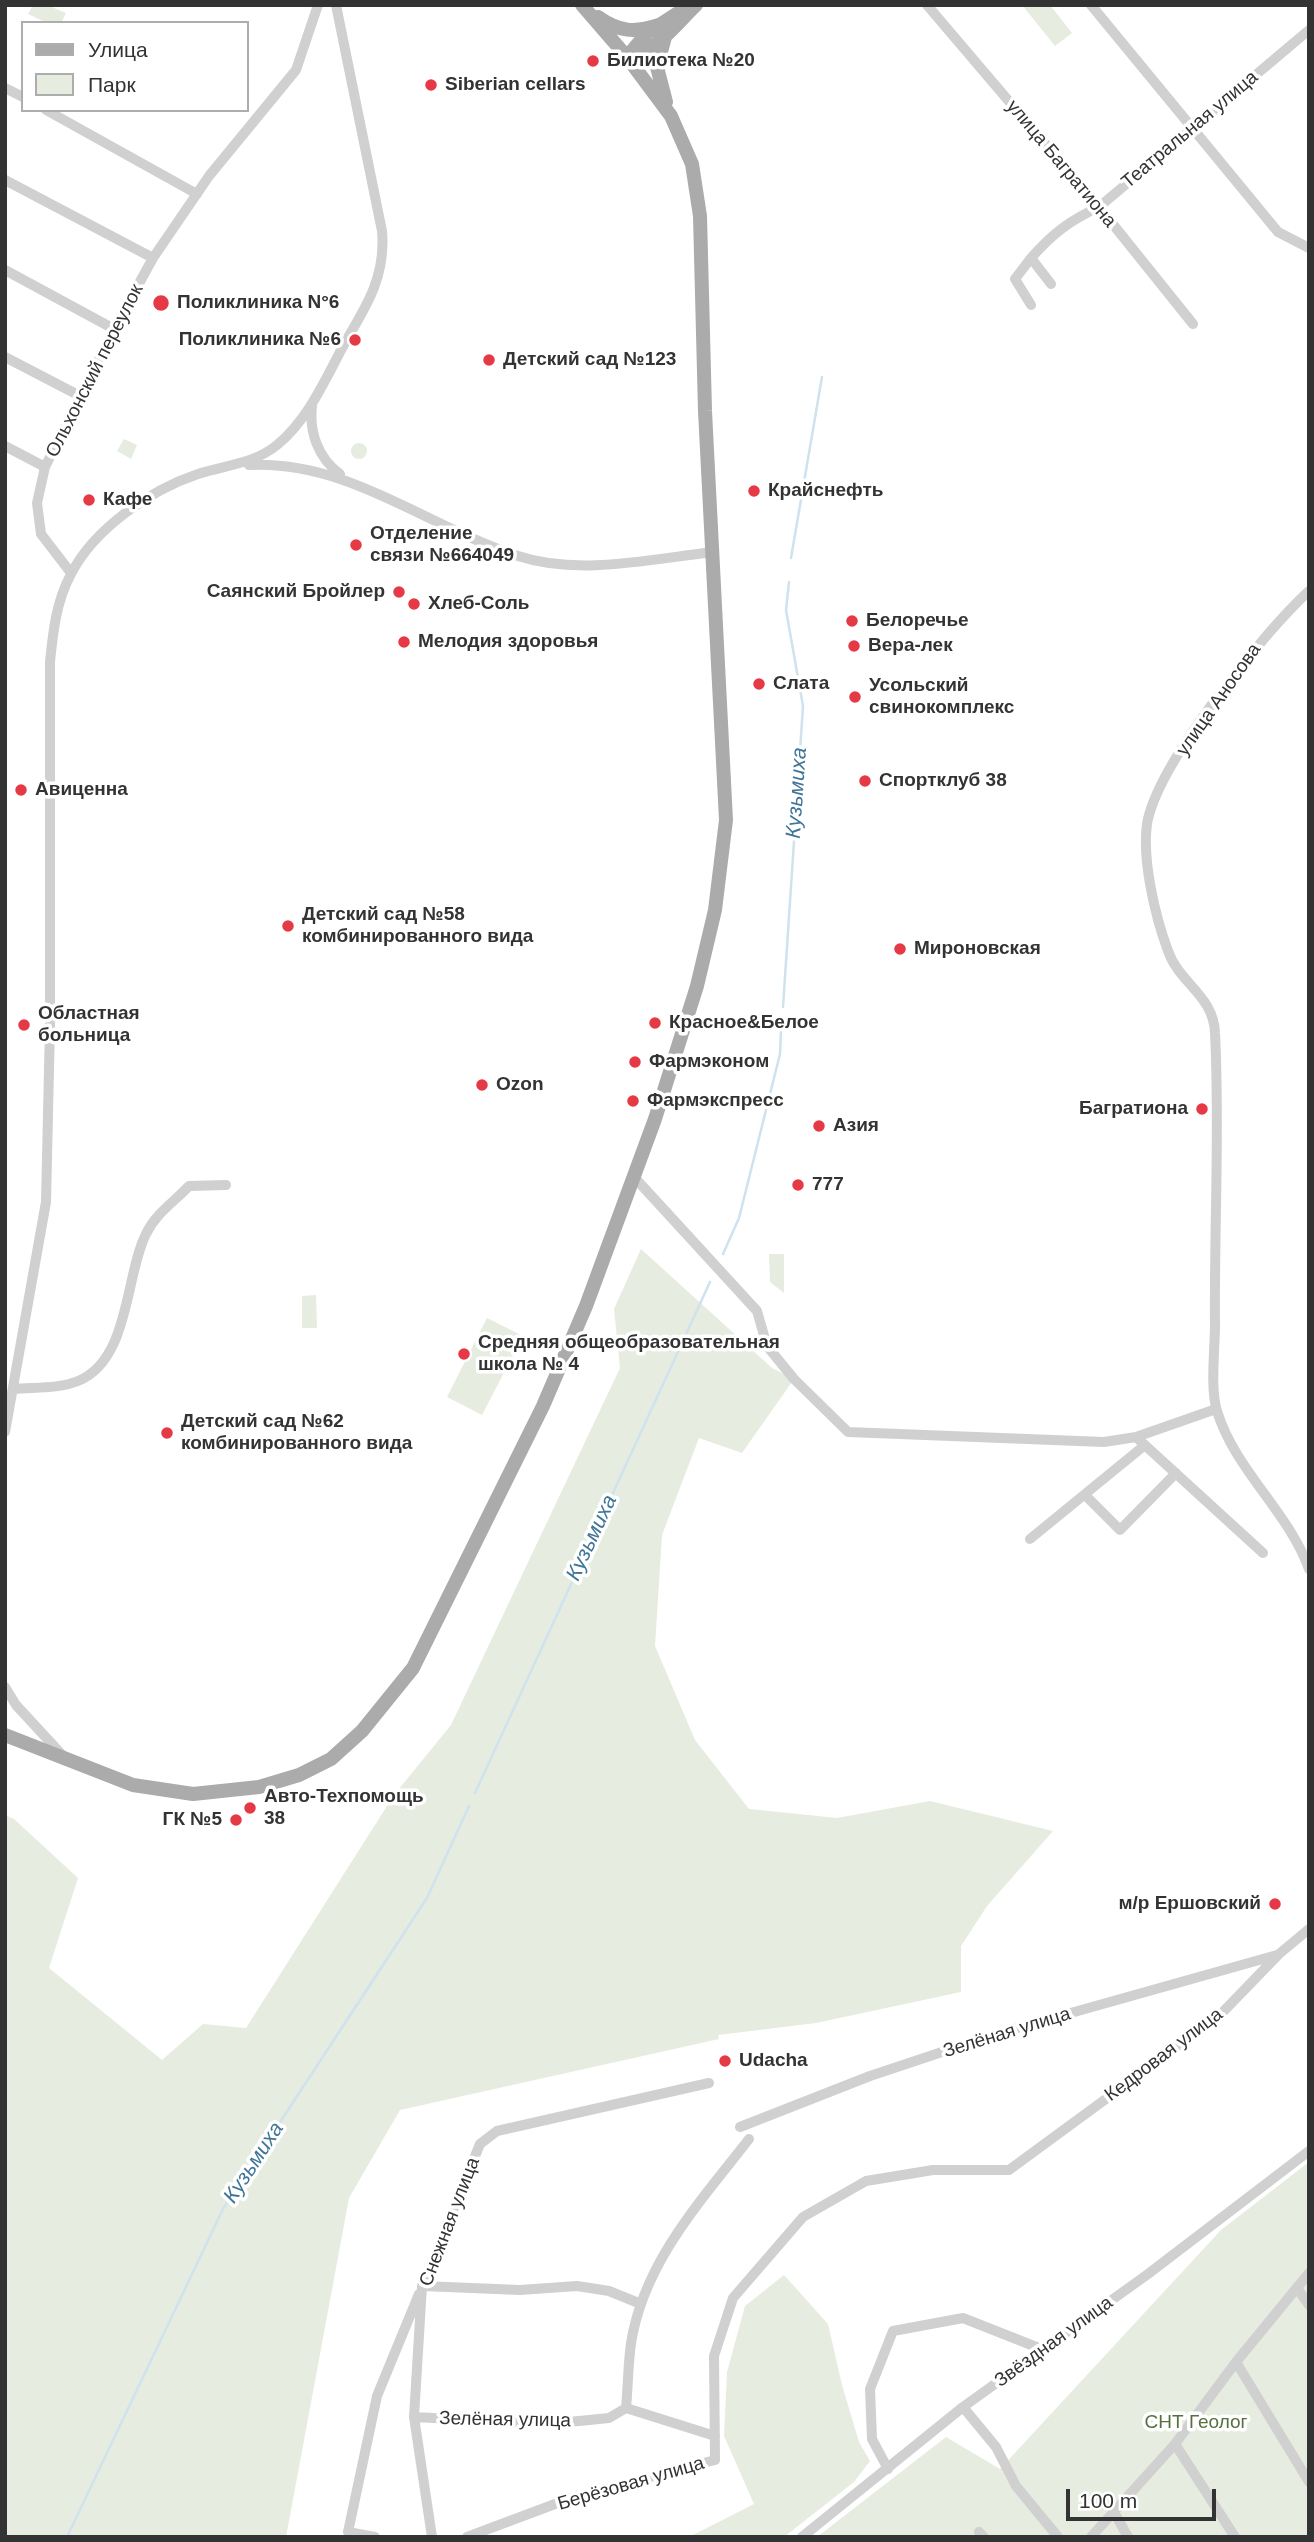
<!DOCTYPE html>
<html>
<head>
<meta charset="utf-8">
<style>
  body { margin:0 }
  #map { position:relative; width:1314px; height:2542px; overflow:hidden; background:#fff; font-family:Helvetica,sans-serif }
  canvas { display:block }
  .frame { position:absolute; inset:0; border:7px solid #333; pointer-events:none }
  .legend { position:absolute; left:21px; top:21px; width:228px; height:91px; box-sizing:border-box; background:#fff; border:2px solid #adadad; margin:0; padding:9px 12px; list-style:none; font-size:21px; color:#333 }
  .legend li { display:flex; align-items:center; gap:14px; height:35px }
  .legend b { width:35px; border:2px solid #adadad }
  .scale { position:absolute; left:1066px; top:2489px; width:150px; height:32px; box-sizing:border-box; border:4px solid #333; border-top:0; padding-left:9px; font-size:21px; line-height:24px; white-space:nowrap; color:#333; -webkit-text-stroke:5px #fff; paint-order:stroke }
</style>
</head>
<body>
<div id="map">
<canvas width="1314" height="2542"></canvas>
<div class="frame"></div>
<ul class="legend">
<li><b style="height:9px;background:#ababab"></b>Улица</li>
<li><b style="height:19px;background:#e6ecdf"></b>Парк</li>
</ul>
<div class="scale">100 m</div>
</div>
<script>
const ctx = document.querySelector('canvas').getContext('2d');
ctx.lineJoin = 'round';
function fill(path, color) { ctx.fillStyle = color; ctx.fill(path, 'evenodd'); }
function strokePath(path, color, width, dash) { ctx.strokeStyle = color; ctx.lineWidth = width; ctx.lineCap = dash ? 'butt' : 'round'; ctx.setLineDash(dash || []); ctx.stroke(path); }
function drawText(font, color, halo, rows, align = 'center') {
  ctx.font = font + ' Helvetica,sans-serif'; ctx.lineWidth = 7; ctx.setLineDash([]); ctx.textBaseline = 'middle'; ctx.strokeStyle = halo; ctx.fillStyle = color; for (const [text, x, y, turn = 0] of rows) {
    ctx.save(); ctx.translate(x, y); ctx.rotate((+turn || 0) * Math.PI / 180); ctx.textAlign = isNaN(turn) ? turn : align; if (halo) ctx.strokeText(text, 0, 0); ctx.fillText(text, 0, 0); ctx.restore();
  }
}
const green = new Path2D(`
  M33,5h14l19,8 -5,10h-14l-19,-9z
  M1022,5h28l22,28 -17,13z
  M124,439l13,6 -6,14 -14,-8z
  M351 451a8 8 0 1 1 16 0a8 8 0 1 1-16 0Z
  M641,1249l131,119 22,11 -52,74 -43,-15 -37,97 -7,111 40,94 54,69 88,9 93,-17 123,30 -66,75 -26,40v46l-145,31 -98,12 1,4 -319,71 -51,88 -63,339h-281v-722l9,4 64,59 -29,90 113,92 41,-36 43,4 148,-233 57,-70 169,-357 -6,-59z
  M769,1254h15v39l-14,-11z
  M316,1295l1,33h-15v-32z
  M487,1318l36,18 -41,79 -35,-18z
  M1309,2162v375h-492l129,-100 54,32 221,-239z
  M784,2275l44,49 14,61 17,57 11,19 -16,21 -70,55h-95l65,-33 -30,-68 3,-64 18,-66z`);
const stream = new Path2D(`
  M791,558l31,-181
  M783,1007l20,-301 -17,-96 3,-28
  M723,1254l16,-36 41,-164 1,-24
  M475,1793l235,-511
  M67,2537l156,-328 204,-311 42,-92`);
const minor = new Path2D(`
  M927,5l172,202 94,117
  M1091,5l187,227 31,16
  M5,88l18,9
  M46,110l151,84
  M5,180l148,78
  M1031,258l-16,21 16,26
  M5,270l109,59
  M1051,284l-20,-26c22,-25 38,-37 68,-51l210,-177
  M5,357l77,40
  M312,406c-3,26 6,52 28,68
  M5,446l40,21
  M249,465c100,-5 178,62 269,91 61,20 133,3 195,-4
  M71,573l-30,-39 -4,-31 8,-36 69,-138 39,-71 56,-82 87,-106 22,-65
  M1309,591c-46,42 -152,173 -162,233 -5,36 8,92 21,127 11,32 46,45 47,82 5,98 -1,194 0,292 0,23 -5,64 2,86 18,59 71,100 92,158
  M635,1178l122,133 10,35 27,33 54,53 256,10 32,-5 80,-28
  M14,1389c19,-2 45,0 64,-8 52,-21 47,-106 68,-147 10,-21 28,-32 43,-48l37,-1
  M5,1432l41,-230 4,-177v-363c3,-30 6,-60 21,-88 23,-45 79,-84 127,-100 27,-9 56,-10 79,-29 33,-27 50,-70 70,-106 21,-35 39,-65 35,-108l-46,-226
  M1136,1437l127,116
  M1085,1495l35,35 56,-57
  M1030,1539l115,-94
  M5,1687l11,18 48,52
  M740,2127l130,-51 126,-42 281,-79
  M422,2286l98,4 57,-4 32,5 32,13
  M1297,2288l12,17
  M1236,2362l73,120
  M963,2407l33,40 20,39 42,51
  M626,2408l89,28
  M414,2417l135,7 60,-6 17,-10c2,-21 2,-43 5,-65 13,-81 69,-141 118,-204
  M1175,2444l60,93
  M888,2469l-16,-30 -2,-50 23,-58 70,-13 81,32
  M1114,2512l14,25
  M979,2532l5,5
  M375,2537l-27,-5 29,-136 42,-102
  M432,2537l-18,-120 8,-131 58,-142 17,-13 212,-48
  M467,2537l104,-39 144,-38 -1,-104 19,-58 70,-81 63,-36 67,-11h76l210,-154 60,-62 30,-25
  M802,2537l161,-130 185,-133 161,-123
  M1091,2537l84,-93 61,-82 73,-89`);
const major = new Path2D(`
  M598,17c21,15 37,16 61,8
  M665,37l-8,30 9,35
  M627,57c28,-3 49,-33 69,-52
  M627,57l20,-24 37,-24
  M5,1735l128,50 60,9 66,-7 40,-12 32,-16 31,-28 51,-63 130,-262 43,-100 69,-187 42,-133 18,-76 11,-90 -21,-409 -5,-195 -8,-52 -21,-48 -44,-59 -45,-52`);
const markers = [
  [593,61,7,"#e63946"],
  [431,85,7,"#e63946"],
  [161,303,9,"#e63946"],
  [355,340,7,"#e63946"],
  [489,360,7,"#e63946"],
  [754,491,7,"#e63946"],
  [89,500,7,"#e63946"],
  [356,545,7,"#e63946"],
  [399,592,7,"#e63946"],
  [414,604,7,"#e63946"],
  [852,621,7,"#e63946"],
  [404,642,7,"#e63946"],
  [854,646,7,"#e63946"],
  [759,684,7,"#e63946"],
  [855,697,7,"#e63946"],
  [865,781,7,"#e63946"],
  [21,790,7,"#e63946"],
  [288,926,7,"#e63946"],
  [900,949,7,"#e63946"],
  [655,1023,7,"#e63946"],
  [24,1025,7,"#e63946"],
  [635,1062,7,"#e63946"],
  [482,1085,7,"#e63946"],
  [633,1101,7,"#e63946"],
  [1202,1109,7,"#e63946"],
  [819,1126,7,"#e63946"],
  [798,1185,7,"#e63946"],
  [464,1354,7,"#e63946"],
  [167,1433,7,"#e63946"],
  [250,1808,7,"#e63946"],
  [236,1820,7,"#e63946"],
  [1275,1904,7,"#e63946"],
  [725,2061,7,"#e63946"]
];
const poiNames = [
  ["Билиотека №20",607,61],
  ["Siberian cellars",445,85],
  ["Поликлиника N°6",177,303],
  ["Поликлиника №6",341,340,"right"],
  ["Детский сад №123",503,360],
  ["Крайснефть",768,491],
  ["Кафе",103,500],
  ["Отделение",370,534],
  ["связи №664049",370,556],
  ["Саянский Бройлер",385,592,"right"],
  ["Хлеб-Соль",428,604],
  ["Белоречье",866,621],
  ["Мелодия здоровья",418,642],
  ["Вера-лек",868,646],
  ["Слата",773,684],
  ["Усольский",869,686],
  ["свинокомплекс",869,708],
  ["Спортклуб 38",879,781],
  ["Авиценна",35,790],
  ["Детский сад №58",302,915],
  ["комбинированного вида",302,937],
  ["Мироновская",914,949],
  ["Областная",38,1014],
  ["больница",38,1036],
  ["Красное&Белое",669,1023],
  ["Фармэконом",649,1062],
  ["Ozon",496,1085],
  ["Фармэкспресс",647,1101],
  ["Багратиона",1188,1109,"right"],
  ["Азия",833,1126],
  ["777",812,1185],
  ["Средняя общеобразовательная",478,1343],
  ["школа № 4",478,1365],
  ["Детский сад №62",181,1422],
  ["комбинированного вида",181,1444],
  ["Авто-Техпомощь",264,1797],
  ["38",264,1819],
  ["ГК №5",222,1820,"right"],
  ["м/р Ершовский",1261,1904,"right"],
  ["Udacha",739,2061]
];
const streetNames = [
  ["Театральная улица",1190,130,-40],
  ["улица Багратиона",1061,164,50],
  ["Ольхонский переулок",95,371,-63],
  ["улица Аносова",1219,700,-55],
  ["Зелёная улица",1007,2033,-17],
  ["Кедровая улица",1164,2055,-37],
  ["Снежная улица",450,2222,-69],
  ["Звёздная улица",1054,2342,-36],
  ["Зелёная улица",505,2420,1],
  ["Берёзовая улица",631,2484,-16]
];
const parkNames = [
  ["СНТ Геолог",1196,2423]
];
const waterNames = [
  ["Кузьмиха",797,793,-86],
  ["Кузьмиха",592,1538,-65],
  ["Кузьмиха",254,2163,-57]
];
fill(green, '#e6ecdf');
strokePath(stream, '#cfe2ee', 2.5);
strokePath(minor, '#d0d0d0', 10);
strokePath(major, '#ababab', 14);
for (const [x, y, r, color] of markers) { const dot = new Path2D(); dot.arc(x, y, r, 0, 2 * Math.PI); ctx.fillStyle = color; ctx.fill(dot); strokePath(dot, '#fff', 2.5); }
drawText('bold 19px', '#333', '#fff', poiNames, 'left');
drawText('19px', '#333', '#fff', streetNames);
drawText('19px', '#56703f', '#fff', parkNames);
drawText('italic 21px', '#3f7597', '#fff', waterNames);
</script>
</body>
</html>
